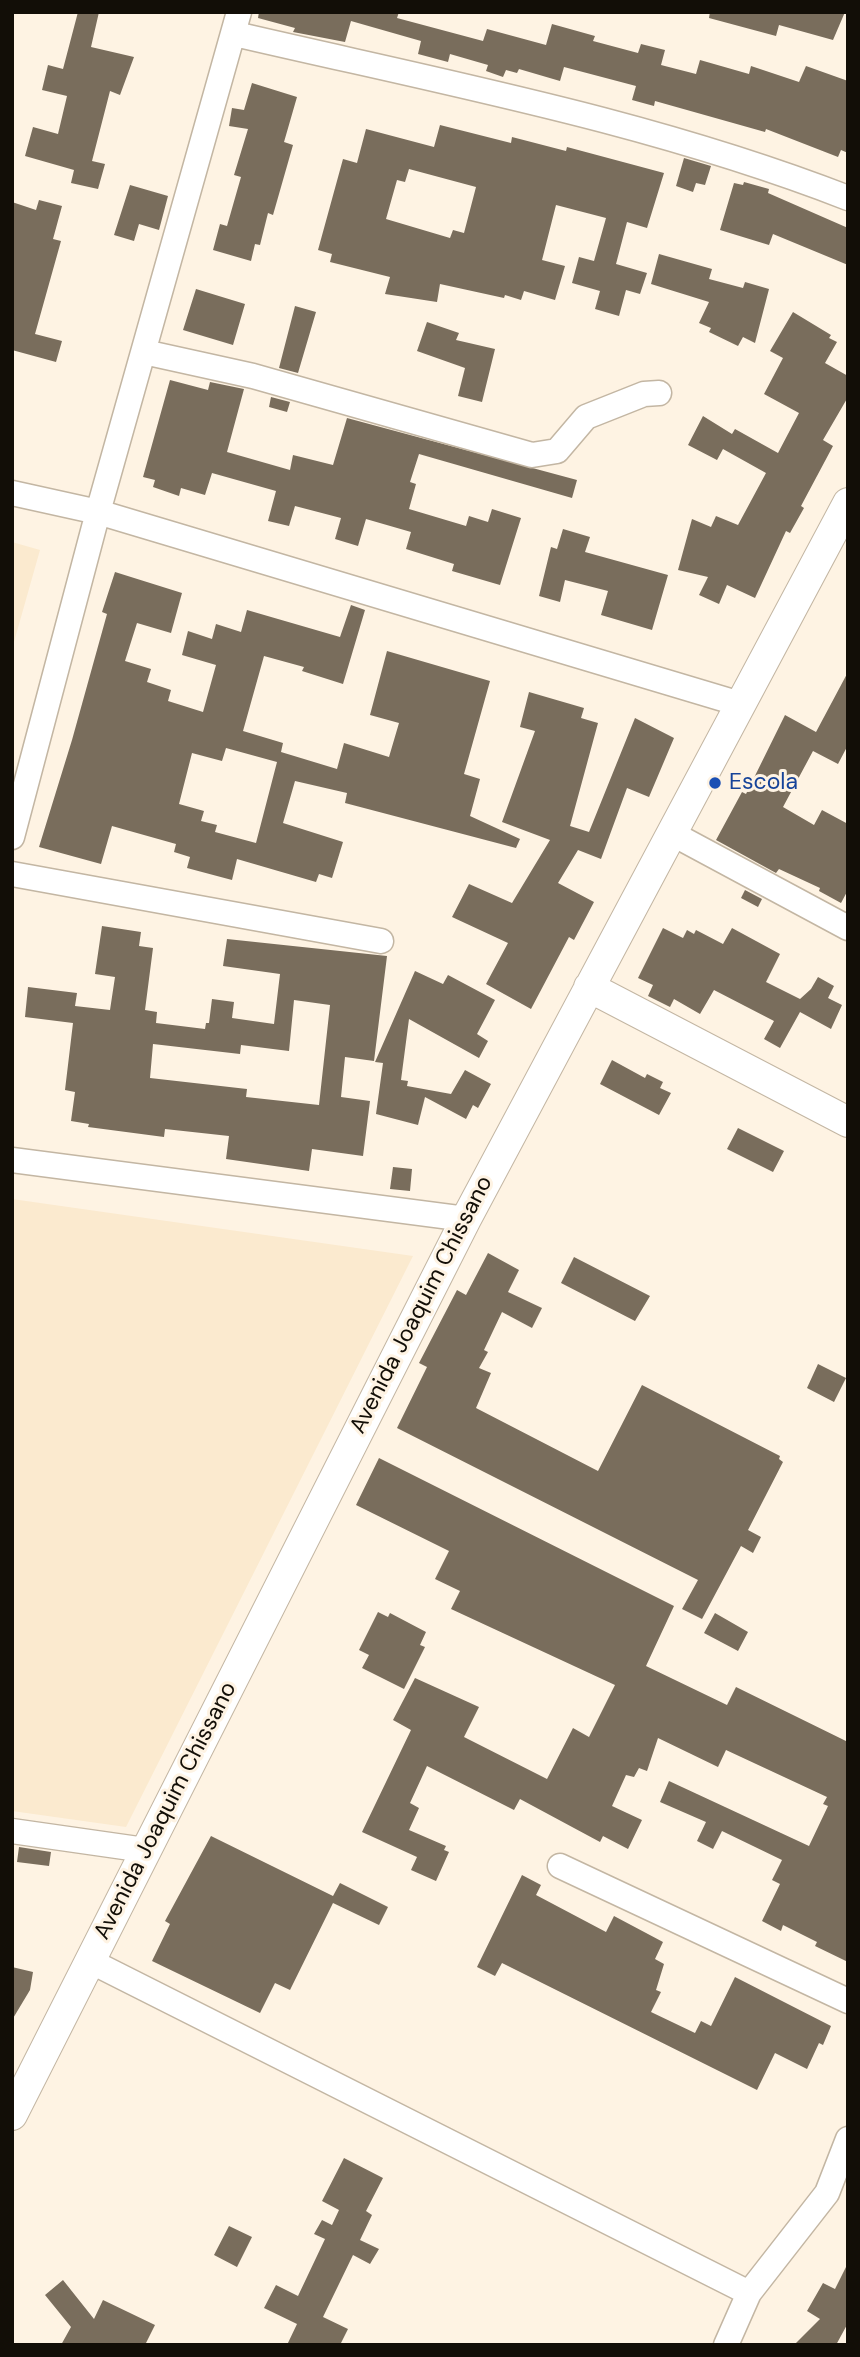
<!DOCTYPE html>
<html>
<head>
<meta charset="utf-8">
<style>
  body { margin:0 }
  #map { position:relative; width:860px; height:2357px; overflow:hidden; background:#fef3e3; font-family:"DM Sans",sans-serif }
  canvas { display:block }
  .frame { position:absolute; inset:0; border:14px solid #120e07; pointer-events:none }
</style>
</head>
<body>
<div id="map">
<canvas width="860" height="2357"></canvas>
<div class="frame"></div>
</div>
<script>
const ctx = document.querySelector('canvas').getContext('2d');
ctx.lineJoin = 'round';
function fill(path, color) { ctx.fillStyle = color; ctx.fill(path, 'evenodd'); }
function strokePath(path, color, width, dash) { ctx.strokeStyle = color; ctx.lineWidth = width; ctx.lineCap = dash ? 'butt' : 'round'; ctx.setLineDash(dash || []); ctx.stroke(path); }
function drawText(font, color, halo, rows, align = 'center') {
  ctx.font = font + ' "DM Sans",sans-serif'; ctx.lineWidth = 6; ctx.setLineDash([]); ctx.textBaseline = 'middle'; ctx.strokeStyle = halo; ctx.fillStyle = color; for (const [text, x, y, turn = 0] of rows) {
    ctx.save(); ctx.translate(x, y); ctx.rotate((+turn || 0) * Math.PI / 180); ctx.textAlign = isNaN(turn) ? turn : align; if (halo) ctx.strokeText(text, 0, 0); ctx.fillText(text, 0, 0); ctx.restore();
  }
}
const built = new Path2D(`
  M12,542l28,8 -28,99z
  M12,1199l401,57 -287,571 -114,-16z`);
const building = new Path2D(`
  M78,12h21l-8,35 43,10 -14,38 -10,-4 -18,70 13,3 -7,25 -27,-6 3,-13 -49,-14 8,-29 25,7 9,-38 -25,-6 6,-25 15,4z
  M259,12h140l-2,6 86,23 4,-12 59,16 6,-21 43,12 -2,5 45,12 3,-9 24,6 -4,15 35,9 4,-14 49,14 2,-8 48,16 7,-16 42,15v72l-7,-3 -3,7 -72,-28 -1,3 -110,-31 -1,5 -22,-6 4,-14 -72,-19 -4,14 -41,-12 -2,4 -11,-3 -3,7 -17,-6 2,-6 -38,-11 -2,8 -30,-8 3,-13 -70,-20 -6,21 -52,-10 2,-4 -37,-10z
  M710,12h135l-12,28 -54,-15 -3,11 -67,-18z
  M252,83l45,14 -13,45 9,3 -20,70 -5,-2 -8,32 -5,-1 -4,17 -38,-11 7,-26 7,2 14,-49 -7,-2 14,-46 -19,-3 3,-18 12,2z
  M440,125l71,18 1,-6 54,14 1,-4 97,26 -17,55 -20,-6 -11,42 31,9 -7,21 -14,-4 -7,26 -24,-7 5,-18 -28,-8 7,-26 15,4 12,-43 -50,-13 -14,55 23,6 -10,34 -31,-9 -3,9 -16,-5 -1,3 -64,-14 -3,18 -52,-8 5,-17 -60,-15 2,-8 -14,-4 25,-91 14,4 9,-34 68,18zM409,169l67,18 -12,46 -11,-3 -3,8 -64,-19 11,-39 8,2z
  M684,158l27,8 -6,19 -9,-2 -3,9 -17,-6z
  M744,182l25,7 -1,4 80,35v37l-75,-31 -4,11 -49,-15 14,-47 9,2z
  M130,185l38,11 -9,34 -20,-6 -5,17 -20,-6z
  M39,200l23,6 -9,33 8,2 -26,93 27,7 -6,21 -44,-12v-148l24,8z
  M659,254l53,15 -3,10 34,9 2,-6 24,7 -14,54 -12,-6 -5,9 -29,-14 2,-4 -12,-5 10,-21 -58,-18z
  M196,289l49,15 -12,41 -50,-15z
  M295,306l21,6 -18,61 -19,-5z
  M793,312l38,23 -2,3 8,4 -12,21 23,13v21l-25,43 10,6 -32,60 3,2 -14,25 -4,-2 -31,67 -28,-13 -8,19 -20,-9 9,-18 -30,-7 14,-51 19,8 5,-11 22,9 28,-52 -43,-24 -6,11 -29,-15 15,-29 29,18 3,-5 43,24 21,-40 -35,-19 19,-36 -13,-7z
  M427,322l32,11 -3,7 39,9 -13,53 -24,-6 7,-28 -48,-17z
  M170,380l38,10 2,-8 34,7 -17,63 63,18 3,-15 40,10 14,-47 230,62 -5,18 -153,-44 -9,28 6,2 -7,25 57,17 3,-10 19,6 4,-13 29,9 -21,67 -48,-14 2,-7 -48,-15 5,-17 -45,-13 -8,27 -23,-7 6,-21 -46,-12 -6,20 -21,-5 8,-30 -64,-18 -7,22 -24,-7 -2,8 -26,-9 2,-7 -12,-3z
  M271,397l19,5 -3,10 -18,-5z
  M563,529l27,8 -5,15 83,23 -16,55 -51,-15 7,-24 -43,-11 -5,22 -21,-6 12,-49 6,2z
  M115,572l67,21 -11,40 -34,-10 -12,38 26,8 -4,13 24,8 -3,11 35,11 13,-47 -34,-10 6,-24 24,8 4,-15 25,8 6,-22 93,27 11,-32 14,5 -22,74 -41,-13 2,-4 -40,-11 -21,75 40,12 -2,9 56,17 7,-26 45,14 10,-34 -29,-8 17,-64 103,30 -26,93 16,5 -10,37 50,23 -4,9 -171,-45 2,-10 -52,-12 -12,42 60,19 -11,36 -13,-4 -3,8 -79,-23 -5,21 -45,-12 3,-11 -16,-5 2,-8 -64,-18 -11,38 -62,-17 33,-107 35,-126 -5,-2zM226,748l51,14 -21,81 -41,-11 2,-7 -16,-4 3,-10 -25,-7 13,-51 30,8z
  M848,672v73l-10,19 -25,-13 -30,56 31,18 8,-15 26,14v66l-7,13 -22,-12 1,-3 -41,-19 -3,4 -60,-33 26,-48 4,2 39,-79 31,17z
  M529,692l55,16 -3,10 17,5 -28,103 19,6 46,-114 39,20 -25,59 -22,-9 -26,71 -23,-9 -20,33 36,19 -20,38 -5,-3 -38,72 -45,-25 22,-41 -56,-26 17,-33 43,19 38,-63 -48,-18 33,-91 -15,-4z
  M745,890l17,9 -4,8 -17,-9z
  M102,926l39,6 -2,14 14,2 -8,62 12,2 -1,11 49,6 1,-6h3l3,-24 22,3 -2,16 42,6 6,-50 -57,-8 4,-27 160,17 -13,105 -29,-4 -4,40 29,4 -7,55 -51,-7 -3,22 -83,-12 3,-23 -64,-7 -1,8 -76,-10 1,-3 -18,-3 4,-29 -10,-2 8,-67 -48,-6 3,-30 49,6 -2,13 35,4 5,-33 -20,-3zM294,1000l36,5 -11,100 -73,-8 1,-8 -97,-11 3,-34 87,10 1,-9 48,6z
  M663,928l20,10 4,-8 7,4 2,-4 27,14 9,-16 48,26 -14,28 34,17 11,-10 7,-12 16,9 -6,12 14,7 -11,24 -31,-17 -20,36 -16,-9 10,-18 -60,-31 -14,24 -26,-15 -4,8 -22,-11 5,-11 -15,-7z
  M415,971l28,13 5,-9 47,25 -18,34 11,7 -9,17 -70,-39 -8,61 7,1 -1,5 44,8 14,-24 26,14 -13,24 -5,-3 -7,14 -41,-22 -7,28 -42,-11 7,-51 -8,-1z
  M612,1060l33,18 2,-4 16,8 -3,6 11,5 -12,22 -59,-31z
  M738,1128l46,23 -11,21 -46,-23z
  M393,1167l19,2 -2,22 -20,-2z
  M488,1253l31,17 -11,22 34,16 -10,20 -30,-16 -18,38 4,2 -9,16 12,5 -15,35 122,63 44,-86 138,71 -1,3 4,3 -35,68 13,7 -8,16 -12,-7 -39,73 -20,-10 16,-29 -301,-152 30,-61 -8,-4 38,-73 9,5z
  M574,1257l76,39 -15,25 -74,-38z
  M818,1364l28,14 -12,24 -27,-14z
  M379,1458l295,148 -28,60 81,39 9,-18 112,55v220l-33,-16 2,-4 -34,-17 -2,6 -19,-10 18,-37 -8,-4 10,-20 -60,-29 -9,18 -16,-8 9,-19 -46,-20 9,-21 140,65 19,-40 -5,-2 4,-7 -101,-47 -8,17 -60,-29 -11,33 -8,-3 -5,9 -8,-2 -14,31 30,14 -14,29 -25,-13 -3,6 -80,-43 -6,11 -87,-44 -17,37 9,5 -10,22 37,16 -2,4 5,2 -13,29 -25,-11 6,-13 -55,-25 49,-102 -18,-10 22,-42 64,29 -15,30 83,42 26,-51 16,9 26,-52 -164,-76 9,-18 -25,-12 14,-28 -93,-46z
  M378,1612l10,5 2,-4 36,19 -6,13 5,2 -21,42 -42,-21 7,-13 -10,-5z
  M715,1613l33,19 -10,19 -34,-18z
  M211,1836l122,60 7,-13 48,24 -9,18 -46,-22 -43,87 -15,-7 -15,30 -108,-52 18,-37 -5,-3z
  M19,1847l32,5 -2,14 -32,-4z
  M522,1875l19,10 -5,10 70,37 8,-16 49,26 -8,17 9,5 -8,26 5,2 -10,20 44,21 6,-12 10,5 24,-49 96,49 -8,19 -4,-2 -12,26 -32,-16 -18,37 -255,-127 -7,13 -18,-9z
  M12,1967l21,5 -3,18 -18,30z
  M344,2158l39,20 -17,33 6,4 -12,25 19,9 -9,15 -17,-9 -30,62 25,12 -8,16h-53l10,-21 -33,-16 12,-23 22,11 27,-57 -11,-5 8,-14 10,5 7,-15 -17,-9z
  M229,2226l23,11 -15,30 -23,-12z
  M848,2263v60l-12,22h-42l26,-26 -13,-8 16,-28 12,6z
  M63,2280l31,39 9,-19 52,25 -10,20h-84l10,-18 -26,-32z`);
const minor = new Path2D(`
  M235,34c206,48 415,87 613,164
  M144,352l109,24 279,79 25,-4 29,-34 58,-23 15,-1
  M12,493l86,19 642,192
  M673,834l175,94
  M12,837l86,-325 141,-500
  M12,874l369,67
  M12,1160l454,59
  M12,1831l133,19
  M560,1866l288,135
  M90,1961l659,332
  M726,2345l23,-52 78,-100 21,-54`);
const tertiary = new Path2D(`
  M589,987l259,135
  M12,2115l454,-896 382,-716`);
const markers = [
  [715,783,7,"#1a4fb4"]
];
const transitNames = [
  ["Escola",729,783]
];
const streetNames = [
  ["Avenida Joaquim Chissano",422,1305,-63],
  ["Avenida Joaquim Chissano",166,1811,-63]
];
fill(built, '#fbeacf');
fill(building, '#796d5c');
strokePath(minor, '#c3b6a3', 27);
strokePath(tertiary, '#c3b6a3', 32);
strokePath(minor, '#fff', 24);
strokePath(tertiary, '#fff', 30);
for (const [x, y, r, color] of markers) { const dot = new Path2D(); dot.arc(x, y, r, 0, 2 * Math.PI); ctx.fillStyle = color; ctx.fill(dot); strokePath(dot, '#fef3e3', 2.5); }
drawText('23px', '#164399', '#fef3e3', transitNames, 'left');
drawText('23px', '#120e07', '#fef3e3', streetNames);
</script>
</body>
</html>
